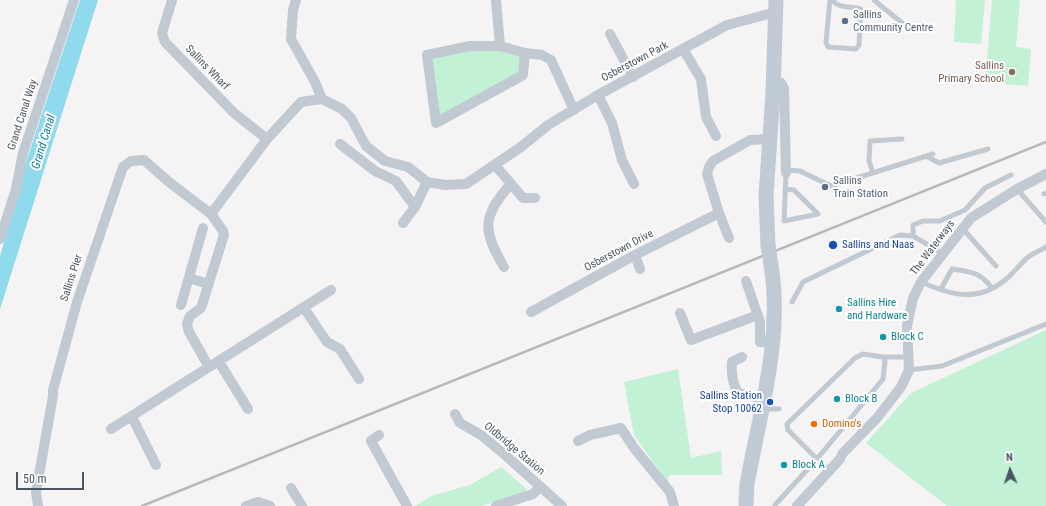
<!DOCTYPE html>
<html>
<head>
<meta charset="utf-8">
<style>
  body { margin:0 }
  #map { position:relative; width:1046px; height:506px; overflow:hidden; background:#f5f3f3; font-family:"Roboto Condensed",sans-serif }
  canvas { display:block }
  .north { position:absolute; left:990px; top:450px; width:40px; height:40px; -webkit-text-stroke:3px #fff; paint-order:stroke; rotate:357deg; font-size:11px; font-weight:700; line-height:16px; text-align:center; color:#4a5661 }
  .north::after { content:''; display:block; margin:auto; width:14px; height:18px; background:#4a5661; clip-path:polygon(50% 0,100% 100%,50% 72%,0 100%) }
  .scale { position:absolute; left:16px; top:472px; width:68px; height:18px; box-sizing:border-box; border:2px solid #4a5661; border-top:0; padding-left:5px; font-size:12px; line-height:14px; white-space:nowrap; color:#4a5661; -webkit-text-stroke:3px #fff; paint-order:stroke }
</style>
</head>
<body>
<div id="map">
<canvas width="1046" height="506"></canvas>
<div class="north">N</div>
<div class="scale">50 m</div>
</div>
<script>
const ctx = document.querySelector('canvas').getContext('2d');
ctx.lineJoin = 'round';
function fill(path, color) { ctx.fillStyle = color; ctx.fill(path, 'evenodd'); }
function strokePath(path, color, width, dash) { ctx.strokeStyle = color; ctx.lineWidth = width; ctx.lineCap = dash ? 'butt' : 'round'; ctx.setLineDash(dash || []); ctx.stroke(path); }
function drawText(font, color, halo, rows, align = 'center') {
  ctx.font = font + ' "Roboto Condensed",sans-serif'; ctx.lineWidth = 4; ctx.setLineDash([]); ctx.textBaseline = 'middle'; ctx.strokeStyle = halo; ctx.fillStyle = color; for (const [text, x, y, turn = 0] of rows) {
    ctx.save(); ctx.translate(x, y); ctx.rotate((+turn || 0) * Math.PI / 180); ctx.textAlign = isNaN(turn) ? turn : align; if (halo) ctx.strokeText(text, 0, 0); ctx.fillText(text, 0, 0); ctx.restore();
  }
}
const green = new Path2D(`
  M956,0h29l-4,44 -27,-2z
  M992,0h28l-4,47 15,2 -3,37 -43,-4z
  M497,47l28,9 -4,20 -84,45 -7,-65z
  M1046,330v176h-99l-81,-63 45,-50z
  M678,369l13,89 30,-7 1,24h-53l-1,8 -34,-48 -10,-53z
  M501,467l26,22 -2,3 -43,14h-66l15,-10 39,-11z`);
const water = new Path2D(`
  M80,0h18l-98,309v-53l29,-103z`);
const lane = new Path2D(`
  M830,0l-4,42 2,5 28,2 3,-4 2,-36c-8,-3 -24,0 -28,-9
  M874,0l28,23
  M926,156l13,7 49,-14
  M786,170l14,1 31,15 102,-32
  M873,173l-4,-12 1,-20 32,-2
  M785,189l9,1 24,24 -34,7 2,-48
  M1017,189l29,33
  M1044,194l2,-1
  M962,228l34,38
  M913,236v-11l10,-4h17l25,-11 20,-22 26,-13
  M921,282c30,13 56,21 84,-2 8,-6 14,-15 22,-22 5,-5 13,-7 19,-11
  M941,289l11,-20c19,3 28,3 40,19
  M792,302l11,-20 97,-47 13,1 29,17
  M883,357h25
  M909,370l33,-4 104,-42
  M764,409h15
  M775,505l42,-46 66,-80 2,-17 -2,-5 -20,-3 -8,4 -68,66 1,6 41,41`);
const street = new Path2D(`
  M172,0l-10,33 3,9 69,71 33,26
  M296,0l-3,10 -2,29 24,43 7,17
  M496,0l4,46 25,7 17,2 9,5 23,50
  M610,34l23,43
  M500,46h-30l-43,9 9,68 87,-48 2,-22
  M683,49l18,30 5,38 10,19
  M774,81l7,2 3,5 2,85
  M598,95l14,28 10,37 12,24
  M322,99l20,10 9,9 15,28 19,15 23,6 19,15 18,3 21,-1 55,-37 27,-22 50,-30 129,-70 49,-13
  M340,144l35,27 21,10 19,26
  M495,165l28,33h12
  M719,213l10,25
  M211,214l12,17 1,4 -23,73 -11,8 -3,8 2,8 20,35 122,-77
  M403,223l12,-16 12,-25
  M0,239l16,-50 7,-36 51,-153
  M635,255l5,14
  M504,267c-21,-35 -23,-51 7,-83
  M189,278l19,6
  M746,281l14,41v20l13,1
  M181,305l22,-77
  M304,308l23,34 13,7 19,30
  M531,312l104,-57 84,-42 -12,-39 2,-7 4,-6 37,-21 19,-1
  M680,313l11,27 67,-25
  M742,357l-10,5c-1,10 1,22 6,31l25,6
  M219,362l29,47
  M455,414l5,9 21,12 23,19 58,52
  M132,417l24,48
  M111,429l98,-62
  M379,435l-8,6 36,65
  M578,441l12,-6 31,-7 13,20 36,44 4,14
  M291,488l11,18
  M38,506l-2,-14 17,-96v-6l24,-88 46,-135 8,-6 13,-1 25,22 42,32 56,-75 34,-37 21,-3
  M246,506l12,-4 12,4
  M496,506l37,-12 7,-7
  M797,506l43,-47 2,-5 35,-36 24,-31 8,-17 -2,-44 6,-28 8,-16 50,-64 46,-29 29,-15`);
const secondary = new Path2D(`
  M768,245l-2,-49 7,-104 3,-92
  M746,506l1,-22c13,-72 36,-146 24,-219`);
const rail = new Path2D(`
  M142,506l904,-364`);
const secondaryBridge = new Path2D(`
  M768,245l3,20`);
const markers = [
  [845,21,4,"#5c6f8a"],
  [1012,72,4,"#8d6e63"],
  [825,187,4,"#5c6f8a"],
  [833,245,5,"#1a4fb4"],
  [839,309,4,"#0f9aa8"],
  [883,337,4,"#0f9aa8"],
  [837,399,4,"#0f9aa8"],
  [770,402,4,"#1a4fb4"],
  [814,424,4,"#e8710a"],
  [784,465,4,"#0f9aa8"]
];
const serviceNames = [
  ["Sallins",853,15],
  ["Community Centre",853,28],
  ["Sallins",833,181],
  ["Train Station",833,194]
];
const streetNames = [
  ["Osberstown Park",635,62,-28],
  ["Sallins Wharf",207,68,46],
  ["Grand Canal Way",23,115,-72],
  ["The Waterways",933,248,-53],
  ["Osberstown Drive",619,251,-28],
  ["Sallins Pier",72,278,-72],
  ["Oldbridge Station",514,449,40]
];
const educationNames = [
  ["Sallins",1004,66],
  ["Primary School",1004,79]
];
const transitNames = [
  ["Sallins and Naas",842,245],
  ["Sallins Station",762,396,"right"],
  ["Stop 10062",762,409,"right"]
];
const cultureNames = [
  ["Sallins Hire",847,303],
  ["and Hardware",847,316],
  ["Block C",891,337],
  ["Block B",845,399],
  ["Block A",792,465]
];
const foodNames = [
  ["Domino's",822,424]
];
const waterNames = [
  ["Grand Canal",44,142,-73]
];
fill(green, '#c3f1d5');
fill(water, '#90daee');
strokePath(lane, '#c1cad2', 5);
strokePath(street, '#c1cad2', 10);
strokePath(secondary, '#c1cbd6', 15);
strokePath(rail, '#b5b8bd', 2.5);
strokePath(secondaryBridge, '#c1cbd6', 15);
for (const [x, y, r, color] of markers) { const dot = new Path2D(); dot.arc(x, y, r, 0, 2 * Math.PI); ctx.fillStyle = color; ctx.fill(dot); strokePath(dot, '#fff', 1.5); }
drawText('11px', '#4e5e75', '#fff', serviceNames, 'left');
drawText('11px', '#4a5661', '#fff', streetNames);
drawText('11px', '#785e54', '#fff', educationNames, 'right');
drawText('11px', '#164399', '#fff', transitNames, 'left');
drawText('11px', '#0d838f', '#fff', cultureNames, 'left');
drawText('11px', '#c56008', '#fff', foodNames, 'left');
drawText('italic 12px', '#0c7c9b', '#fff', waterNames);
</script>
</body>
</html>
